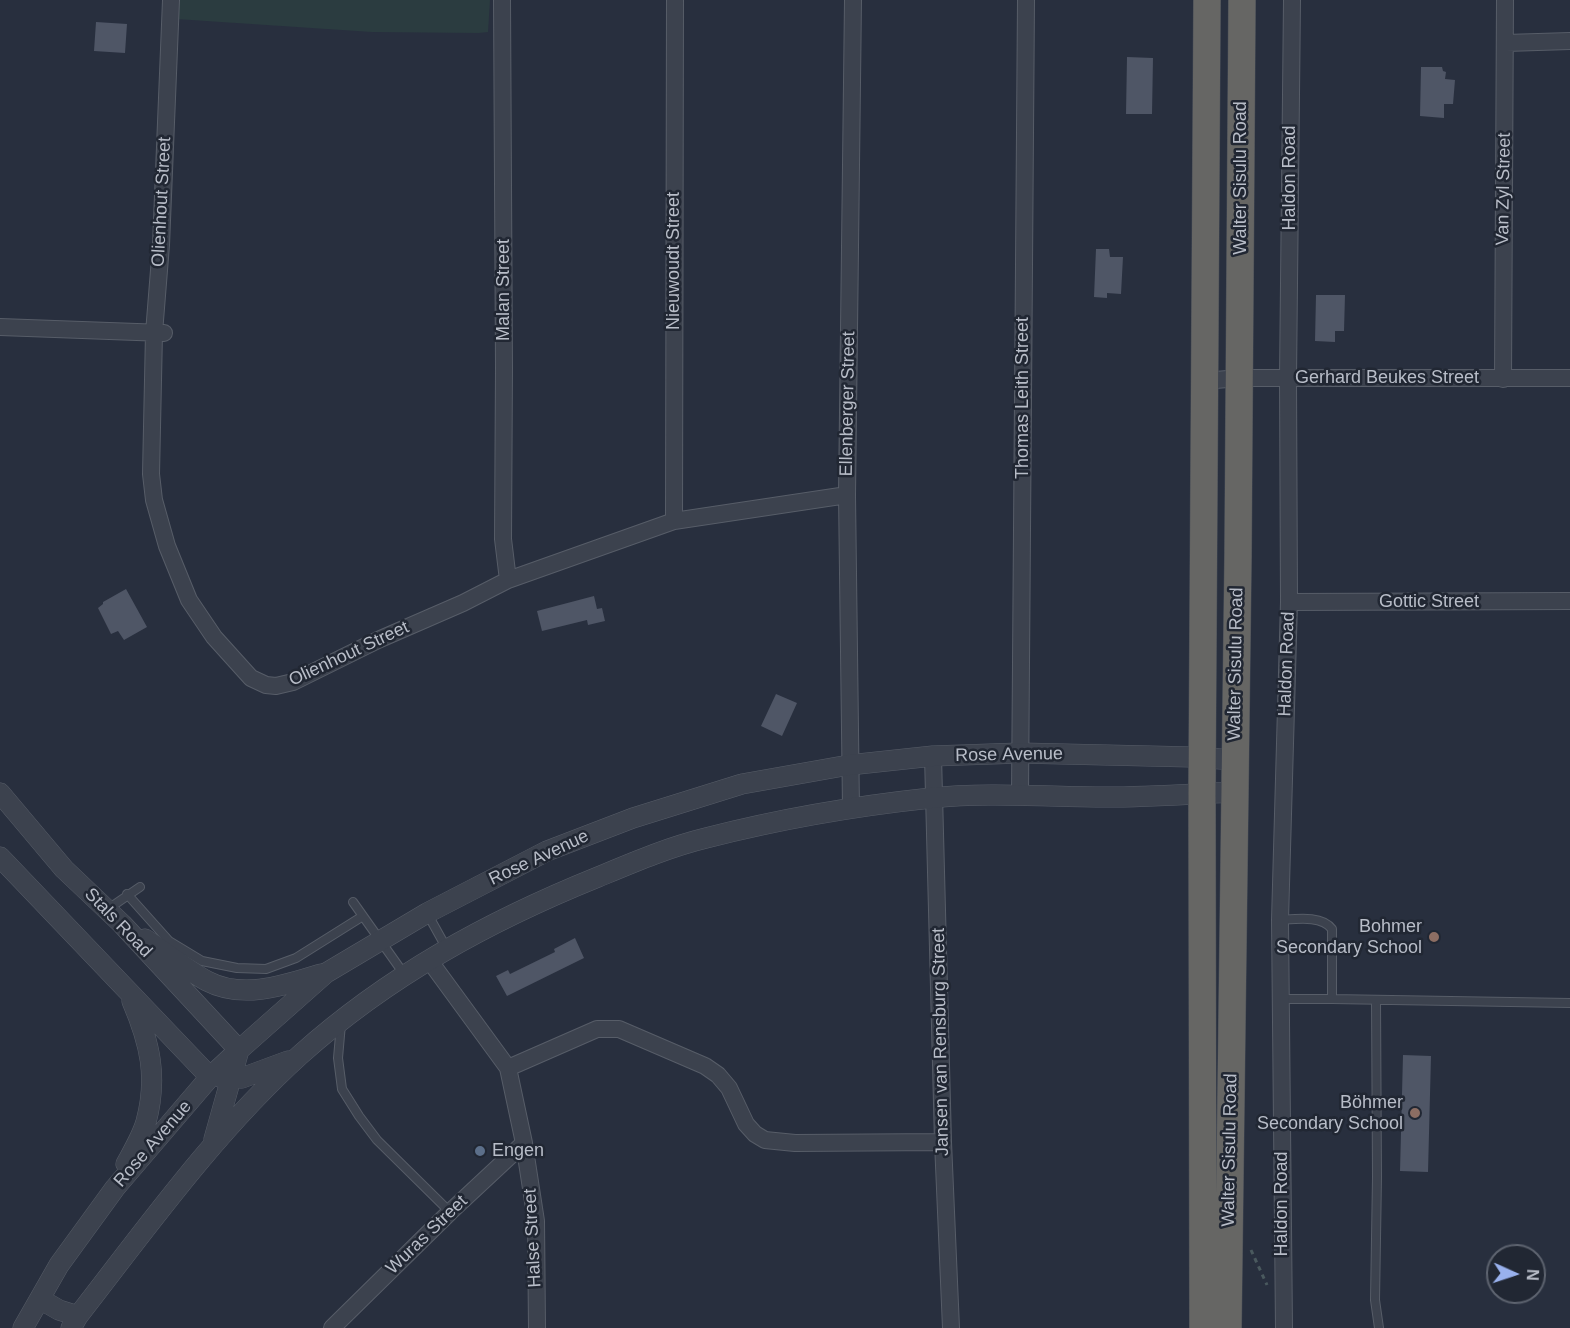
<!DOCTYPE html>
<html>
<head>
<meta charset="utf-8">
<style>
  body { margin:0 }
  #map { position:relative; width:1570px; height:1328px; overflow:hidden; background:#282f3e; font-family:Helvetica,sans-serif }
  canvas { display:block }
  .north { position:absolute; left:1486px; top:1244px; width:60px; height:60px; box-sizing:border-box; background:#212733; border:2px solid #5d636f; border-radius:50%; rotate:93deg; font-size:16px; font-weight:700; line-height:24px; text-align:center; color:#b8bdc8 }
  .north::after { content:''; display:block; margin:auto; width:21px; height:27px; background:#99b1ed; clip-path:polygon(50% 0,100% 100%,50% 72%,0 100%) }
</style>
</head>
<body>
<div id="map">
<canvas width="1570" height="1328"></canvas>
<div class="north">N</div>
</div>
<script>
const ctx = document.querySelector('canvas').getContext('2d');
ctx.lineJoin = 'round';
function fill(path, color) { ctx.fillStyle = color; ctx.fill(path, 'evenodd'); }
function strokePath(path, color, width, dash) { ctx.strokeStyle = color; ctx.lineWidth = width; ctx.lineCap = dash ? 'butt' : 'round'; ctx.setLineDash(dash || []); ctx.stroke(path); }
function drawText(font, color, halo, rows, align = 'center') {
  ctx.font = font + ' Helvetica,sans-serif'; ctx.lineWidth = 5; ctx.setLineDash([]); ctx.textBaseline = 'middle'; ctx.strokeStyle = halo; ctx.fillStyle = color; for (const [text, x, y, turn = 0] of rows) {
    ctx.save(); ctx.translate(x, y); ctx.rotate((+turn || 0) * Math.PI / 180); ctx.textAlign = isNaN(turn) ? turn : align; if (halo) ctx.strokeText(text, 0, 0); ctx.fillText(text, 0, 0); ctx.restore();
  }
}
const green = new Path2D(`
  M175,0h315l-2,32 -10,1 -106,-1 -196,-13z`);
const building = new Path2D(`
  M96,22l31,2 -2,29 -31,-2z
  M1127,57l26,1 -1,56h-26z
  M1421,67h21l1,4 3,1 -1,7 10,1 -2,24h-9v14l-24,-2z
  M1096,249h13l1,8h13l-2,37 -14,-1v5l-13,-1z
  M1316,295h29l-1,36h-9v11l-20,-1z
  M126,589l21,38 -23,13 -6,-9 -7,3 -13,-26 5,-4v-2z
  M594,596l3,13 5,-1 3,13 -17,4 -1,-5 -45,11 -5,-20z
  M776,694l21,9 -15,33 -21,-10z
  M575,938l9,20 -77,38 -11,-20 12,-6 2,4 45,-22 -1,-3z
  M1403,1055l28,1 -3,116 -28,-1z`);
const path = new Path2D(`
  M1251,1250l16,35`);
const service = new Path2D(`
  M127,894l42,47 33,20 35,7 29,1 30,-11 67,-42
  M353,902l51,72
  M108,909l32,-22
  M427,913l20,36
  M1280,920c16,-1 42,-5 52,9v70l238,4
  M1281,999h51
  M1376,1000l1,177 -2,123 4,28
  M341,1024l-3,34 4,31 17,27 18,24 73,72`);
const minor = new Path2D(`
  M171,0l-10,245 -7,88 -3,141 3,26 13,46 22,54 25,37 37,41 15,7 10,1 17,-4 85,-42 85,-37 45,-23 166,-59 173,-26
  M502,0l2,368 -1,171 5,41
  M1506,43l64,-2
  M0,327l164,6
  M1503,379l2,-379
  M1204,381l35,-3h331
  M674,521l1,-521
  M1289,602l281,-1
  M933,756l10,386 8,186
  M1020,795l6,-795
  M851,808l-4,-313 6,-495
  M429,960l79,108 16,75 12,78 1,107
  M508,1068l89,-39h22l86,37 13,9 11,13 17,36 9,10 10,6 30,3 148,-1
  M332,1328l118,-116 74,-69
  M1284,1328l-4,-408 9,-318 -1,-224 4,-378`);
const tertiary = new Path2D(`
  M0,793l64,76 58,55 117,126
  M0,857l210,220
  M145,939c20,13 40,30 62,42 36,19 78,4 114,-7
  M222,1078h20l46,-17
  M214,1139l25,-89
  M126,1164c7,-13 16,-28 20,-42 12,-45 4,-79 -14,-121
  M40,1299l19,11 19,6
  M23,1328l36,-63 56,-77 95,-111 29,-27 87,-77 101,-60 120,-62 86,-33 109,-34 107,-19 84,-9 87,-3 172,4 43,3
  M71,1328l7,-12c70,-90 137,-184 222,-261 88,-79 189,-134 298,-178 36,-15 71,-30 108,-39 74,-19 149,-32 225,-40 58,-6 117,-1 175,-1 42,0 85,-3 128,-5`);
const trunk = new Path2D(`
  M1203,1328l-1,-535 5,-793
  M1228,1328l10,-771 4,-557`);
const markers = [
  [1434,937,6,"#8d6e63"],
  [1415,1113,6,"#8d6e63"],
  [480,1151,6,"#5c6f8a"]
];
const streetNames = [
  ["Walter Sisulu Road",1241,178,-90],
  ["Haldon Road",1290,178,-90],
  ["Van Zyl Street",1504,189,-89],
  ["Olienhout Street",162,202,-87],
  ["Nieuwoudt Street",674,261,-90],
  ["Malan Street",504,290,-90],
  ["Gerhard Beukes Street",1387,378],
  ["Thomas Leith Street",1023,398,-90],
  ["Ellenberger Street",848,404,-89],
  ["Gottic Street",1429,602],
  ["Olienhout Street",349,654,-25],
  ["Walter Sisulu Road",1236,664,-89],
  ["Haldon Road",1287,664,-88],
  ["Rose Avenue",1009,755,-1],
  ["Rose Avenue",539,858,-25],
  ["Stals Road",118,923,46],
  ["Jansen van Rensburg Street",941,1042,-91],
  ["Rose Avenue",153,1144,-49],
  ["Walter Sisulu Road",1230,1150,-89],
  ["Haldon Road",1282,1204,-90],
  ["Wuras Street",427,1235,-44],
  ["Halse Street",533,1238,-93]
];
const poiNames = [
  ["Bohmer",1422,927],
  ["Secondary School",1422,948],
  ["Böhmer",1403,1103],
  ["Secondary School",1403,1124],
  ["Engen",492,1151,"left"]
];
fill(green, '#2b3c40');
fill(building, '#4f5666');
strokePath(service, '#575d68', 10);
strokePath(minor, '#575d68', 18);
strokePath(tertiary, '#575d68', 21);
strokePath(trunk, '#444a55', 28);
strokePath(path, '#4a595e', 3, [4.5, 4.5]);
strokePath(service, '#3c424e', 8);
strokePath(minor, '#3c424e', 16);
strokePath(tertiary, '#3c424e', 20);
strokePath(trunk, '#666664', 27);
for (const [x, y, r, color] of markers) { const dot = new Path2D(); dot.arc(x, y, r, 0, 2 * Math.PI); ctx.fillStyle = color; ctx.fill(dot); strokePath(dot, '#212733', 2); }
drawText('18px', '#b8bdc8', '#212733', streetNames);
drawText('18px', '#b8bdc8', '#212733', poiNames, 'right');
</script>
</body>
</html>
